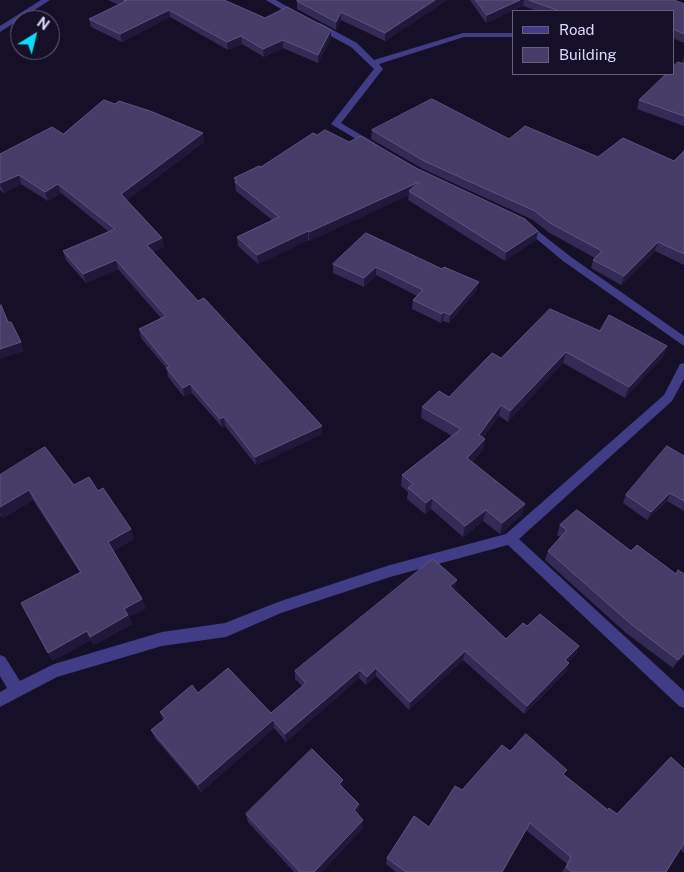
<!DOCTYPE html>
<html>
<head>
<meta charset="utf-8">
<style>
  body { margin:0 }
  #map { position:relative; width:684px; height:872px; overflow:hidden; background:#151027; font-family:"Public Sans",sans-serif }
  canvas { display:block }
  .legend { position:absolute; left:512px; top:10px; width:162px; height:65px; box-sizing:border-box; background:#151027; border:1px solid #65607d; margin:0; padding:6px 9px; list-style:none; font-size:15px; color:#ddd8fe }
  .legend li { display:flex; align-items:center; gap:10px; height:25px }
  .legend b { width:25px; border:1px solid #65607d }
  .north { position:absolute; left:10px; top:10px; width:50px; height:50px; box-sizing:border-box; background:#151027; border:1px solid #65607d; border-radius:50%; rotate:36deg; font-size:14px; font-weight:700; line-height:20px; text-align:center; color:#ddd8fe }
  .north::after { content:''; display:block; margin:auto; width:18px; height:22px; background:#08ddfa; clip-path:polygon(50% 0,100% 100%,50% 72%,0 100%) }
</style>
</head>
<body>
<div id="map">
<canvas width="684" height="872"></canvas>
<ul class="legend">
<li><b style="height:6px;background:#403c85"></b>Road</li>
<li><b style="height:14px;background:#453d67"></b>Building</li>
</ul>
<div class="north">N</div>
</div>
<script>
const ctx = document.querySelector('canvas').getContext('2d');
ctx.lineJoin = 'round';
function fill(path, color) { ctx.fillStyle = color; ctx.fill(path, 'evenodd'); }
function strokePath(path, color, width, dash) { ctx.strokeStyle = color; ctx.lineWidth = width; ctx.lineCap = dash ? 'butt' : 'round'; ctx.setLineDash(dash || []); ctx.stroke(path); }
const minor = new Path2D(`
  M41,0h9l-50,32v-6z
  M266,0h10l27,16 -7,2z
  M314,23h6l37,20 17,17 89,-27h50v4h-49l-85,27 4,5 -42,54 35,21 2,2 -5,3 -42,-25 43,-55 -23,-22 -37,-20z
  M524,220l47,37 113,79v10l-121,-85 -43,-36v-4z
  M684,363v16l-12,22 -153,138 165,152v17l-5,-2 -171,-161 -118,32 -109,36 -55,24 -64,9 -105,31 -57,30v-15l7,-4 -7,-12v-21l5,2 15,24 34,-17 108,-32 63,-9 53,-21 112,-37 116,-31 158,-139 16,-31z`);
const wall = new Path2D(`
  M108,0h116l41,18 66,20 -13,25 -35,-15 -19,9 -22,-13 -14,6 -58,-33 -48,25 -31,-15 -2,-8 30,-14z
  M447,0l-62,41 -44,-21 -5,10 -39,-21v-8z
  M470,0h204l10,4v39l-11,-5v-27h-136l-14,-5 -37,17z
  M684,56v70l-47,-17 2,-9 43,-37z
  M372,130l137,9 89,18 76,4 10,-10v114l-29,-14 -34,34 -30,-17 2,-8 2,-2 -47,-26 -15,-12 -110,-51 -52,-30z
  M203,133l1,9 -77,58 35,38 2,9 -11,5 45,49 124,125v8l-66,31 -31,-39 -3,1 -30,-34 -8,4 -16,-20 -1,-8 -26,-31 -2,-9 22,-11 -43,-49 -32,14 -20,-23 -3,-9 46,-19 -48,-39 -13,8 -27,-17 -17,9 -4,-3v-36l63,-20z
  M313,133l223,107 -31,21 -97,-61 1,-5 -100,46 -1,-1 -50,24 -20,-18 -1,-9 35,-17 -36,-29 -2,-13 27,-11z
  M366,233l111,57 -28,33 -6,-2 -2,2 -29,-14 1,-9 4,-4 -41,-21 -12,12 -31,-14v-9z
  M600,331l67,15 -4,11 -38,41 -62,-35 -55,59 -9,-6 -16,22 2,1 -2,11 -11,12 50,53 -22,19 -17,-13 -20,16 -32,-28 -6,5 -18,-15 1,-7 -7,-6 1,-11 50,-39 -31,-18 1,-11 27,-10 52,-39z
  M684,456v55l-17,-10 -20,19 -24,-17 3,-8z
  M0,475l74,10 24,6 33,38 3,10 -21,12 33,57 -17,9 3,7 -38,21 -3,-5 -39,21 28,-88 -47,-73 -30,18 -3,-3z
  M577,510l107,145 -11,13 -47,-35 -81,-73 3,-9 12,-14 -3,-2 3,-10z
  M455,589l-1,1 52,49 21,-13 52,20 -3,8 -8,8 -2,10 -42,42 -61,-54 -54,50 -33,-34 -10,9 -7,-7 -73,64 -12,-14 -73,64 -46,-54 -4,-8 12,-10 -3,-8 38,-19 73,20 32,-26 -8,-8v-8z
  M510,751l54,24 44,35 9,4 67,-45v84l-4,-4 -14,23h-104l5,-8 -41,-34 -23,42h-107l-10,-8 1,-6 42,-31 33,-37z
  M343,788l16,25 -1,1 5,6v8l-41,44h-28l-46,-50 -2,-8z`);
const shadedWall = new Path2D(`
  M435,0h12l-62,41v-8z
  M520,0h4l-1,6 -37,17 1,-8z
  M169,10l1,7 -48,25 -2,-8z
  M341,12v8l-5,10v-8z
  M331,30v8l-13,25v-8z
  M241,36l1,8 -14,6 -1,-8z
  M283,40v8l-19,9 -1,-8z
  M203,133l1,9 -81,61 -2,-9z
  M19,175l2,9 -17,9 -4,-9z
  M419,182l-10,9v4l-100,46v-9z
  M58,184l3,9 -13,8 -3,-9z
  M308,231v9l-50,24 -1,-9z
  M538,231l-2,9 -31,21 1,-9z
  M162,238l2,9 -15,7 -2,-9z
  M658,242l-3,9 -34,34 3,-9z
  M116,260l2,9 -32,14 -3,-9z
  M376,267v8l-12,12v-9z
  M479,282l-2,8 -28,33 1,-8z
  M444,312l-1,9 -2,2 1,-9z
  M21,342l3,9 -24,8v-10z
  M667,346l-4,11 -38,41 4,-11z
  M566,352l-3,11 -55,59 2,-11z
  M190,384l2,9 -8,4 -1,-9z
  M501,405l-2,11 -22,30 2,-11z
  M224,417l1,9 -3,1 -2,-8z
  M322,426v8l-66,31 -1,-8z
  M485,439l-2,11 -18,19 2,-11z
  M29,490l4,10 -30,18 -3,-5v-6z
  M670,493l-3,8 -20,19 4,-8z
  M432,498l-1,11 -6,5 1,-11z
  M525,504l-3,11 -22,19 2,-11z
  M486,510l-3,11 -20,16 2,-11z
  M131,529l3,10 -23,13 -3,-10z
  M457,580l-2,9 -7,6 2,-9z
  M142,599l4,9 -17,9 3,7 -38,21 -4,-8 34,-28z
  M87,631l4,9 -39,21 -4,-8z
  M579,646l-3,8 -14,14 3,-8z
  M465,651l-2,9 -54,50 1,-8z
  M684,653v2l-11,13 5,-8z
  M569,663l-3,9 -42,42 3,-8z
  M376,668v8l-10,9 1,-8z
  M360,670l-1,8 -73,64 -1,-8z
  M273,720l1,8 -73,64 -3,-7z
  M343,780v9l-4,-5z
  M359,804v9l-5,5v-8z
  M363,820v8l-41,44h-8z`);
const building = new Path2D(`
  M124,0h100l41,18 22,-11 44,23 -13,25 -35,-15 -20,9 -22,-13 -14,6 -58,-32 -49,24 -31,-15 37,-18z
  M300,0h135l-50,33 -44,-21 -5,10 -39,-21z
  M476,0h44l-33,15z
  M529,0h145l10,4v30l-11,-5v-18h-113z
  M678,62l6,2v52l-45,-16 27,-26h7v-7z
  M432,99l77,40 16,-13 73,31 25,-19 51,23 10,-10v103l-26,-12 -34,34 -31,-16 9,-9 -52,-28 -15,-12 -111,-50 -52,-31z
  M104,100l11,4 4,-3 31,10 53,22 -82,61 41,44 -15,7 51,56 6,-3 118,128 -67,31 -31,-40 -4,2 -30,-35 -7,4 -17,-20 4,-1 -31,-38 27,-13 -50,-56 -33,14 -20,-23 52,-22 -57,-45 -13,8 -26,-17 -19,8v-29l52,-27 11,7z
  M325,130l24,12 12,-6 55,32 109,51 13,12 -32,21 -97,-61 10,-9 -110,50 -1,-1 -51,24 -20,-18 42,-20 -44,-35 2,-1 -3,-3 25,-12 2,1 52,-34 4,2z
  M366,233l76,36 2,-2 35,15 -29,33 -6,-3 -2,2 -29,-14 10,-10 -47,-23 -12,11 -31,-14z
  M1,305l7,17h3l10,20 -21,7v-43z
  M550,309l50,22 9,-16 58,31 -38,41 -63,-35 -56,59 -9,-6 -22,30 6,4 -18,19 58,46 -23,19 -16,-13 -21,16 -33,-28 -6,5 -18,-15 5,-4 -11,-9 59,-46 -39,-22 17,-16 10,6 43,-44 9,5z
  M667,446l17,10v45l-14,-8 -19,19 -25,-17z
  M45,447l29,38 15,-8 9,14 5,-3 28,41 -23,13 34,57 -18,10 4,6 -38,22 -3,-6 -39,22 -27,-50 60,-31 -52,-82 -29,17v-32z
  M577,510l54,41 6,-6 39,29 2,-4 6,4v79l-6,7 -47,-36 -83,-73 19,-21 -7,-5z
  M433,559l24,21 -7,6 56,53 17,-16 4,3 13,-12 39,32 -14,14 4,3 -42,43 -62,-55 -55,51 -34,-34 -9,9 -7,-7 -75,64 -12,-14 -75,65 -47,-55 15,-12 -6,-6 32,-27 6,8 30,-25 43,45 35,-30 -11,-12z
  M526,734l41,36 -4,4 45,36 1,-2 8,6 54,-57 13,12v74l-18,29h-94l-6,-5 5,-10 -41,-34 -28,49h-96l-19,-14 27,-42 15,11 26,-41 7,4 40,-45 8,6z
  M312,749l31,31 -4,4 20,20 -5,6 9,10 -49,52h-14l-54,-58z`);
fill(minor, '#403c85');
fill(wall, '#332a55');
fill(shadedWall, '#1f183b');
fill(building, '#453d67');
strokePath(building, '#5d557f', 1);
</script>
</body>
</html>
